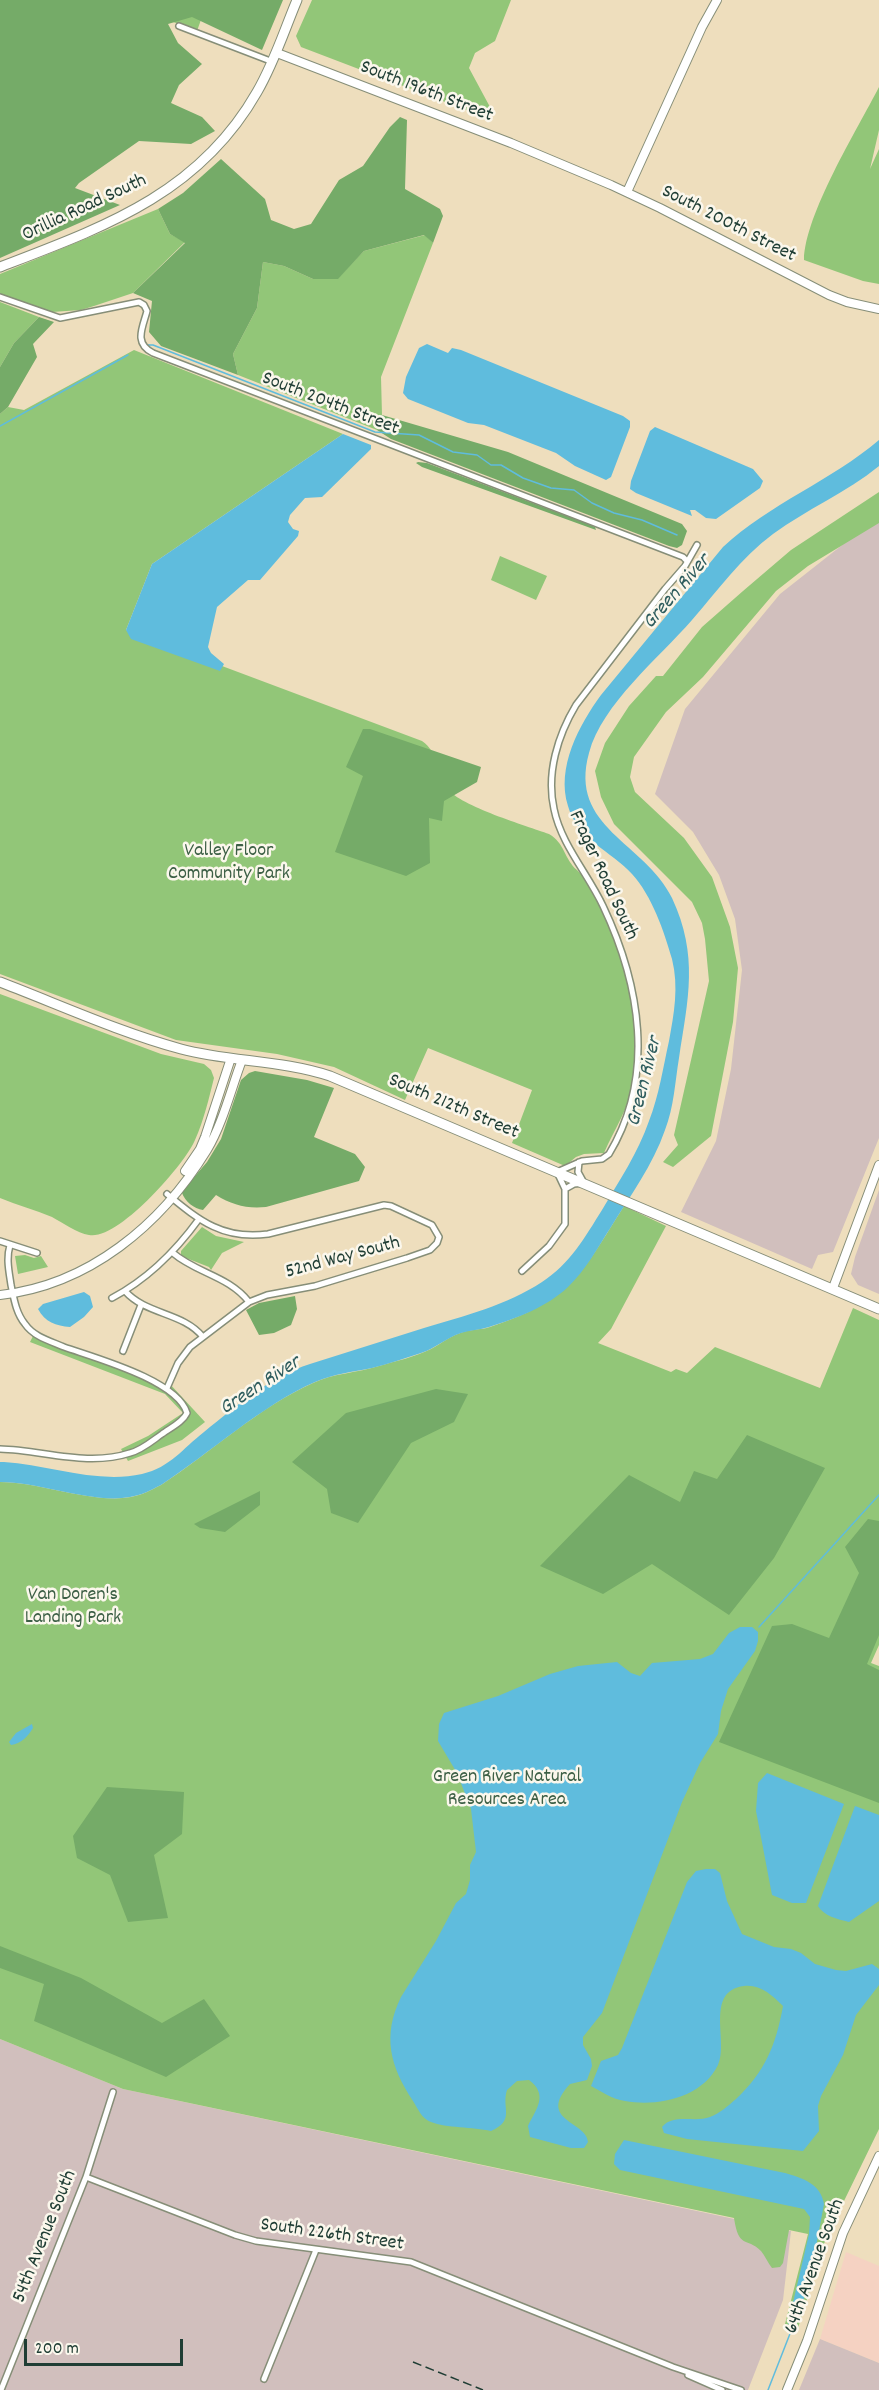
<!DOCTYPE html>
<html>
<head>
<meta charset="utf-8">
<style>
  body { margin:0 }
  #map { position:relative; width:879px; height:2390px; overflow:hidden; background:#eedebd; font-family:Dekko,sans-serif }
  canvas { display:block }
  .scale { position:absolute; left:24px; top:2339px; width:159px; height:27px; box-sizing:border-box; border:3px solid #1f3d34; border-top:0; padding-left:8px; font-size:18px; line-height:21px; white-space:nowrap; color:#1f3d34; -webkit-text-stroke:4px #fbf7ec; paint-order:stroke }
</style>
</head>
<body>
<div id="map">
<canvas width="879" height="2390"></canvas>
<div class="scale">200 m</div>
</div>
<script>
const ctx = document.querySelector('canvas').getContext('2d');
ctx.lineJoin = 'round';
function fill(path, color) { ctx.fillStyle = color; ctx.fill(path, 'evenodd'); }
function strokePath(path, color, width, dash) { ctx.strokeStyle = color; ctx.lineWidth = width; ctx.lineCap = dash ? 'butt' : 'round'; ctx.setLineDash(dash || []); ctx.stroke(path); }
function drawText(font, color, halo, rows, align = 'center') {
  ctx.font = font + ' Dekko,sans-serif'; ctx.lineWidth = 5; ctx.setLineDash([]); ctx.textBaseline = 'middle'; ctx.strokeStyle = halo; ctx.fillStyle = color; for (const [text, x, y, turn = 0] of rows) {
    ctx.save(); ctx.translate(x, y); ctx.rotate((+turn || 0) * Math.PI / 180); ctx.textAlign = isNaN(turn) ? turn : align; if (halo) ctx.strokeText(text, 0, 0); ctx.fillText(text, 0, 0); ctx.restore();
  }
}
const built = new Path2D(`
  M846,2252l33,14v97l-59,-24z`);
const industrial = new Path2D(`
  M879,516v622l-46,114 -15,3 -6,14 -131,-57 35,-71 15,-72 11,-99 -7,-51 -16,-44 -26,-43 -38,-38 30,-85 95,-115z
  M879,1190v104l-21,-9 -7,-11 4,-17z
  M0,2039l123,50 668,142 -8,69 -35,90h-748z
  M820,2339l59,24v27h-80z`);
const green = new Path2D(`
  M208,0l-11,31 -29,-11z
  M312,0h199l-16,41 -20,12 -6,15 21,39 -16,6 -173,-66 -5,-11z
  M879,87v43l-9,39 9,-20v135l-16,-3 -59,-21c1,-46 53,-130 75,-173z
  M158,209l12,25 15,8 -52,51 -39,13 -13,4 -29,2 -52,-17v-21z
  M425,235l8,8 -52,134 1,38 -5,15 -139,-55 -5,-21 24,-46 6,-46 21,4 29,13h24l27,-28z
  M0,302l39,15 -25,26 -14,24z
  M134,350l209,84 -191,130 -26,66 296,111c17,12 15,31 26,48 12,17 79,37 101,45 16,9 15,25 28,36 13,12 21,30 28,46 23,52 37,108 29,165 -4,25 -20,49 -30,72l-20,1 -8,3 -11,9 -53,-23 20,-53 -104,-42 -23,52 -71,-33 -57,-13 -101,-14 -176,-66v-560l8,-7 16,3z
  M879,492v31l-71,43 -32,25 -73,86 -37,35 -32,45 -4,20 5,15 49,46 28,39 18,50 8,41 -5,54 -22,114 -38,31 -10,-5 15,-17 -4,-10 35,-154 -4,-42 -3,-16 -10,-21 -78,-78 -13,-27 -6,-26 10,-28 24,-37 27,-30h7l39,-49 41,-36 48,-41z
  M500,556l47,20 -11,24 -45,-20z
  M0,994l161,60 43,10 7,6 3,8c-5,20 -10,42 -19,62 -10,24 -77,101 -106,95 -12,-2 -26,-12 -37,-18 -17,-7 -35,-12 -52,-19z
  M624,1206l42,20 -55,103 -13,14 73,29 5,-3 11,4 28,-26 105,41 33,-80 26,12v325l-8,18 8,3v463l-53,109 -28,90 -13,-4 23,-90 -19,-4 -6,33 -3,4 -8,1c-4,-5 -7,-12 -11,-17 -15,-15 -22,-1 -27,-33l-611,-129 -123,-50v-557c41,0 92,22 131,15 11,-2 20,-7 30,-12 49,-32 98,-78 152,-102 21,-10 44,-10 66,-17 17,-5 36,-9 52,-17 11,-6 19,-13 32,-17 9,-3 18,-2 27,-5 80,-26 92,-54 134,-121z
  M202,1227l14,9 28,6 -22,11 -11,17 -2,-3 -28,-11v-5z
  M25,1255l9,3 7,-2 7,11 -30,7 -3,-18z
  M33,1336l134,51 2,-4 36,39 -23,18 -54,21 -7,-12 27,-13 35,-23 -18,-19 -135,-52z`);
const forest = new Path2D(`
  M0,0h283l-21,50 -70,-33 -24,7 10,19 24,21 -23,21 -8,18 31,14 13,14 -24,13 -52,-3 -60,42 -4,5 45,17 -120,53z
  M400,117l7,3 -2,69 35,20 3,7 -10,27 -9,-8 -60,16 -26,28h-25l-29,-13 -21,-4 -6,46 -24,46 5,21 -77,-29 -12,-14 3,-31 -19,-8 52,-50 -15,-9 -12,-25 25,-16 38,-34 44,40 6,21 23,9 17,-5 28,-44 24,-14 27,-39z
  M39,317l15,5 -21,22 4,13 -29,50 -8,7v-47l14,-24z
  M382,415l126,37 174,72 5,7 -5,14 -5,3 -8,-2 -278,-107 -14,-9z
  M418,462l9,1 161,61 7,3 1,3 -174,-63 -6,-4z
  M363,729h7l111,38 -4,15 -33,19 -2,20 -13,-3 1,45 -24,13 -71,-24 28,-76 -17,-9z
  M255,1071l52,9 27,8 -20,49 41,17 10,13 -6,14 -93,26c-19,2 -34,-2 -50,-12l-13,15c-9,-1 -18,-9 -21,-17l2,-4 23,-27 14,-23 20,-59 8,-7z
  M295,1296l2,13 -6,16 -17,8 -15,2 -13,-25 13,-7z
  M436,1389l32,5 -14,28 -43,21 -53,80 -27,-10 -4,-24 -35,-27 54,-49z
  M747,1435l78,33 -51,90 -45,57 -77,-51 -49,30 -63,-28 89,-91 51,27 14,-31 23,8z
  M260,1491v14l-35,27 -25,-4 -6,-4z
  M868,1519l11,2v114l-12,29 12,6v133l-160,-61 53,-116 20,-2 37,14 30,-65 -14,-26z
  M107,1787l77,5 -2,42 -28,21 14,63 -40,4 -18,-47 -33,-17 -4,-22z
  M0,1946l81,32 81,45 42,-24 26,37 -64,41 -132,-56 10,-37 -44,-16z`);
const water = new Path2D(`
  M427,344l21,9 4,-5 9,2 162,66 7,5v6l-19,50 -5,3 -31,-14 -19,-13 -72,-28 -16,-2 -60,-24 -5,-6 3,-16 13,-29z
  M655,427l98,42 10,12 -3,7 -44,31 -10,-1 -11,-8h-5l2,6 -56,-23 -6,-4 1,-8 19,-50z
  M343,434l28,11v4l-49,48 -17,1 -15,17 -2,7 5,7 6,2 -1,5 -38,44h-12l-31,27 -9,40 3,6 13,11 -4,7 -89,-32 -5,-9 26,-66z
  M879,440v26c-33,27 -72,43 -106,68 -32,24 -55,56 -81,86 -33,38 -90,84 -103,133 -21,75 56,89 83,145 27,58 16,101 7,160 -4,24 -5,49 -14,72 -12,35 -35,66 -54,97 -13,20 -25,43 -43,60 -21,20 -51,31 -79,40 -9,3 -19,3 -28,6 -15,5 -25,15 -40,20 -16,5 -33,11 -49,15 -20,4 -38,6 -57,14 -53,23 -105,71 -154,103 -10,5 -19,10 -31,12 -38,7 -89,-15 -130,-15v-20h4c45,3 93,22 138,12 29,-7 40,-25 62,-42 32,-26 66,-55 106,-68 38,-12 76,-24 114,-36 40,-12 83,-23 118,-46 28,-18 43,-45 60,-72 17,-29 36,-57 47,-89 10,-26 14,-53 20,-80 5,-27 10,-54 3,-82 -8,-28 -20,-63 -40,-85 -21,-23 -55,-35 -64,-68 -12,-38 11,-81 33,-111l122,-148c46,-43 108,-66 156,-107z
  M84,1292l6,4 3,11 -9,10 -14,10c-14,-1 -25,-5 -32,-18l5,-5z
  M740,1627h12l6,5v9l-3,10 -27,38 -7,22 -3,23 -18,29 -18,39 -80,211 -19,24v8l8,14 1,7 -5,14 -17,4c-34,37 17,37 18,58l-4,6h-13l-41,-11 -2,-11c8,-17 21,-31 1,-46l-12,1 -10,9c-6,18 9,30 -16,41 -18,-4 -45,-3 -60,-9 -9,-3 -13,-13 -18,-21 -23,-35 -31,-65 -12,-104l35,-56 20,-38 10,-9 4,-14v-15l6,-13 -5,-43 -14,-36 -19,-32 1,-17 5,-11 54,-17 52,-22 28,-8 39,-4 14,11 9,3 12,-13 48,-4 13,-5 16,-21z
  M32,1724l1,4c-5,8 -12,16 -22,17l-2,-3 7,-9z
  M767,1773l77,31 -38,99h-14l-20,-8 -16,-84 2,-28z
  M855,1806l24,9v86l-30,21c-12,-3 -25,-6 -31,-16z
  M706,1869h9l5,4 7,28 15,33 32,13 17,2 10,4 14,11 21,6 10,1 26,-7 7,5v16l-23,30 -13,40 -22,41 -3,10 1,25 -16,20 -116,-12 -23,-6 -2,-6c11,-14 33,-4 48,-10 9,-3 19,-12 26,-18 29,-27 40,-54 47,-93 -11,-11 -23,-22 -39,-20 -40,5 -15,56 -26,79 -16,33 -61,42 -93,36 -13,-2 -23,-9 -34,-15l10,-25 17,-6 4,-7 65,-166 9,-11z
  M624,2140l161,33c18,5 36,11 39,31l-12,64 -16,59 -8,-3 21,-90 1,-17 -6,-8 -184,-39 -6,-6 1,-10z`);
const stream = new Path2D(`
  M148,345h5l222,87 44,3 34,17 24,3 14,10h10l22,13 28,10 23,2 18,13 22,10 28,7 35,15
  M0,426l128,-71
  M759,1627l120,-132
  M768,2390l25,-64`);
const street = new Path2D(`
  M179,26l94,36
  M0,297l60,21 79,-16 5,3 3,6c-4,16 -14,32 6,42l530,204 4,4
  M565,1189l9,-5 10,-1 -6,-11 1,-10
  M167,1194c33,27 56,46 101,40l116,-29 7,1 41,19 7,12 -2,6 -7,7 -23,8 -92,28 -48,9 -18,7 -59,45 -12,16 -11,25
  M0,1241l37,12
  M173,1253c23,20 56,23 76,49
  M522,1271l27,-25 16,-22v-35l-8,-17 25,-11 20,-2 7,-5c47,-78 31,-170 -6,-248 -15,-32 -42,-62 -49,-97 -8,-36 4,-74 22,-104l89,-116 20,-23 12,-21
  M125,1291c21,24 58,21 78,46
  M112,1298c36,-19 63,-46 87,-79
  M123,1351l18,-46
  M0,1449c43,1 87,18 130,4 12,-3 22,-12 32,-19 8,-6 21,-12 25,-21 -10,-33 -92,-55 -123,-66 -14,-6 -30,-10 -39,-23 -9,-11 -11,-25 -14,-39 -2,-14 -5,-26 -1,-40
  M86,2177l149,58 21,6 155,21 262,105 68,23
  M688,2375l34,15
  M264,2379l52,-129
  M1,2390l85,-213 27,-85`);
const secondary = new Path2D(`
  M277,53l234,90 100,42 49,23 169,87 18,7 32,7
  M627,192l75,-165 15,-27
  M185,1171l15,-22 5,-12 26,-79
  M833,1288l46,-123
  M0,1295c89,-10 161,-70 207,-145 16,-27 24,-61 35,-90
  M787,2390l20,-49 36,-108 36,-77`);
const primary = new Path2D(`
  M0,267c104,-40 199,-73 257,-175 17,-29 27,-61 40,-92
  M0,982c60,23 119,50 181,67 49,13 101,11 149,27l549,233`);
const rail = new Path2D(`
  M413,2362l70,28`);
const streetNames = [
  ["South 196th Street",426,93,21],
  ["Orillia Road South",85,209,-25],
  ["South 200th Street",728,225,27],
  ["South 204th Street",330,405,21],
  ["Frager Road South",602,876,65],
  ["South 212th Street",453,1108,23],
  ["52nd Way South",343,1259,-15],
  ["South 226th Street",332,2236,8],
  ["54th Avenue South",46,2237,-68],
  ["64th Avenue South",816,2267,-70]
];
const parkNames = [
  ["Valley Floor",229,852],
  ["Community Park",229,875],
  ["Van Doren's",73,1596],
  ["Landing Park",73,1619],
  ["Green River Natural",507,1778],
  ["Resources Area",507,1801]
];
const waterNames = [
  ["Green River",678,593,-49],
  ["Green River",646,1082,-76],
  ["Green River",261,1387,-33]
];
fill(built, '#f5d2c2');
fill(industrial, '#d1bfbd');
fill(green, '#92c678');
fill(forest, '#75ab68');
fill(water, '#5fbcdd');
strokePath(stream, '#5fbcdd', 1.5);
strokePath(street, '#868e78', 8);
strokePath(secondary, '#868e78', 10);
strokePath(primary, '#868e78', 11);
strokePath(street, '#fff', 5);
strokePath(secondary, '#fff', 8);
strokePath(primary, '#fff', 9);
strokePath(rail, '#1f3d34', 1.5, [9, 4.5]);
drawText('20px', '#1f3d34', '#fbf7ec', streetNames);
drawText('20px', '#3c5f45', '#fbf7ec', parkNames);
drawText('italic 21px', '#2f5d5e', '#fbf7ec', waterNames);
</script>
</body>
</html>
